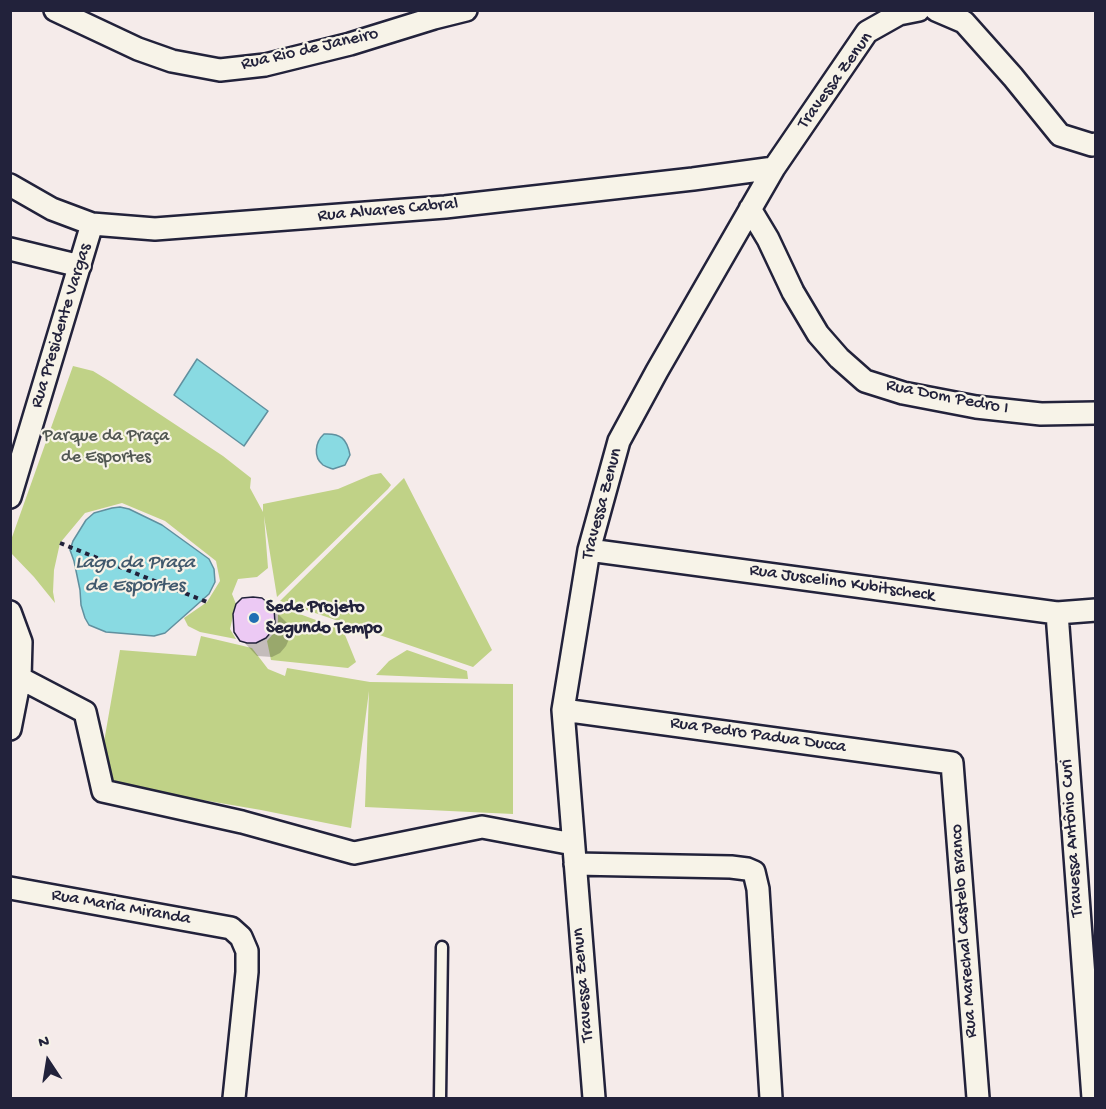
<!DOCTYPE html>
<html>
<head>
<meta charset="utf-8">
<style>
  body { margin:0 }
  #map { position:relative; width:1106px; height:1109px; overflow:hidden; background:#f5ebea; font-family:"Gochi Hand",sans-serif }
  canvas { display:block }
  .frame { position:absolute; inset:0; border:12px solid #22223b; pointer-events:none }
  .north { position:absolute; left:18px; top:1031px; width:60px; height:60px; -webkit-text-stroke:4px #f7f3e8; paint-order:stroke; rotate:348deg; font-size:16px; font-weight:700; line-height:24px; text-align:center; color:#22223b }
  .north::after { content:''; display:block; margin:auto; width:21px; height:27px; background:#22223b; clip-path:polygon(50% 0,100% 100%,50% 72%,0 100%) }
</style>
</head>
<body>
<div id="map">
<canvas width="1106" height="1109"></canvas>
<div class="frame"></div>
<div class="north">N</div>
</div>
<script>
const ctx = document.querySelector('canvas').getContext('2d');
ctx.lineJoin = 'round';
function fill(path, color) { ctx.fillStyle = color; ctx.fill(path, 'evenodd'); }
function strokePath(path, color, width, dash) { ctx.strokeStyle = color; ctx.lineWidth = width; ctx.lineCap = dash ? 'butt' : 'round'; ctx.setLineDash(dash || []); ctx.stroke(path); }
function drawText(font, color, halo, rows, align = 'center') {
  ctx.font = font + ' "Gochi Hand",sans-serif'; ctx.lineWidth = 4.5; ctx.setLineDash([]); ctx.textBaseline = 'middle'; ctx.strokeStyle = halo; ctx.fillStyle = color; for (const [text, x, y, turn = 0] of rows) {
    ctx.save(); ctx.translate(x, y); ctx.rotate((+turn || 0) * Math.PI / 180); ctx.textAlign = isNaN(turn) ? turn : align; if (halo) ctx.strokeText(text, 0, 0); ctx.fillText(text, 0, 0); ctx.restore();
  }
}
const green = new Path2D(`
  M73,366l20,5 18,11 112,74 28,22 -1,10 13,24v-8l75,-15 33,-14 10,-2 10,12 -3,4 -111,108 -13,-81 4,52 -11,9 -19,2 -6,15 4,10 -6,25 6,10 -36,-7 -12,-6 -4,-8 23,-16 13,-21 -4,-20 -51,-40 -43,-18 -37,10 -25,30 -6,27 -1,22 2,11 -21,-26 -23,-24v-13z
  M404,478l88,172 -19,17 -193,-66z
  M278,606l65,24 13,32 -8,6 -77,-8 -4,-19 11,-13z
  M201,636l51,12 16,21 17,7 2,-8 83,14 143,2v130l-148,-7 4,-116 -18,137 -90,-18 -164,-28 23,-132 76,6z
  M407,650l60,21 1,8 -92,-4 13,-14z`);
const water = new Path2D(`
  M197,359l71,52 -24,35 -70,-51z
  M324,434c17,-1 23,5 26,21l-5,10 -12,4c-3,-1 -7,-2 -10,-4 -10,-8 -8,-23 1,-31z
  M120,507l9,2 33,16 47,34 5,10 1,13 -6,12 -44,39 -11,3 -48,-4 -17,-7 -4,-7 -4,-13 -1,-15 -6,-29 -4,-11 3,-9 13,-21 8,-7 18,-5z`);
const shadow = new Path2D(`
  M273,609l15,15 1,15 -3,7 -6,7 -8,4 -15,-1 -15,-16z`);
const building = new Path2D(`
  M253,597l9,1 12,10 1,15 -3,8 -6,7 -10,5h-9l-7,-2 -6,-9 -1,-18 3,-10 6,-6z`);
const path = new Path2D(`
  M60,543l147,59`);
const service = new Path2D(`
  M440,1098l2,-151`);
const minor = new Path2D(`
  M55,10l83,39 34,12 48,9 45,-5 85,-21 84,-26 32,-8
  M936,10l28,12 49,55 47,58 32,10 4,-1
  M10,185l42,24 40,15 63,5 290,-22 248,-28 81,-11
  M750,209l18,30 25,53 25,42 21,24 26,23 38,12 73,14 65,7 55,-1
  M10,249l70,17
  M10,497l82,-273
  M589,550l468,63 39,-3
  M10,612l11,30 -1,36 -10,51
  M1057,613l36,485
  M20,678l65,34 18,79 139,31 112,31 128,-26 91,17
  M563,710l389,53 26,335
  M575,864l156,3 16,2 7,3 4,17 13,209
  M10,888l221,40 10,9 6,14v21l-13,126
  M594,1098l-31,-388 26,-160 30,-109 38,-70 117,-203 93,-136 32,-18 20,-4`);
const markers = [
  [254,618,6,"#1f6fb2"]
];
const streetNames = [
  ["Rua Rio de Janeiro",310,50,-13],
  ["Travessa Zenun",836,81,-54],
  ["Rua Alvares Cabral",388,211,-5],
  ["Rua Presidente Vargas",62,326,-73],
  ["Rua Dom Pedro I",947,398,11],
  ["Travessa Zenun",603,504,-75],
  ["Rua Juscelino Kubitscheck",842,584,8],
  ["Rua Pedro Padua Ducca",758,736,8],
  ["Travessa Antônio Curi",1073,838,-94],
  ["Rua Maria Miranda",121,908,10],
  ["Rua Marechal Castelo Branco",965,931,-94],
  ["Travessa Zenun",584,985,-95]
];
const parkNames = [
  ["Parque da Praça",106,437],
  ["de Esportes",106,458]
];
const poiNames = [
  ["Sede Projeto",266,608],
  ["Segundo Tempo",266,629]
];
const waterNames = [
  ["Lago da Praça",135,564],
  ["de Esportes",135,587]
];
fill(green, '#c0d287');
fill(water, '#89dae2');
strokePath(water, '#60909f', 1.5);
fill(shadow, '#0003');
fill(building, '#ecc9f4');
strokePath(building, '#22223b', 1.5);
strokePath(service, '#22223b', 15);
strokePath(minor, '#22223b', 26);
strokePath(path, '#22223b', 4, [4.5, 4.5]);
strokePath(service, '#f7f3e8', 10);
strokePath(minor, '#f7f3e8', 21);
for (const [x, y, r, color] of markers) { const dot = new Path2D(); dot.arc(x, y, r, 0, 2 * Math.PI); ctx.fillStyle = color; ctx.fill(dot); strokePath(dot, '#f7f3e8', 2); }
drawText('18px', '#22223b', '#f7f3e8', streetNames);
drawText('18px', '#515752', '#f7f3e8', parkNames);
drawText('bold 18px', '#22223b', '#f7f3e8', poiNames, 'left');
drawText('italic 20px', '#41596d', '#f7f3e8', waterNames);
</script>
</body>
</html>
